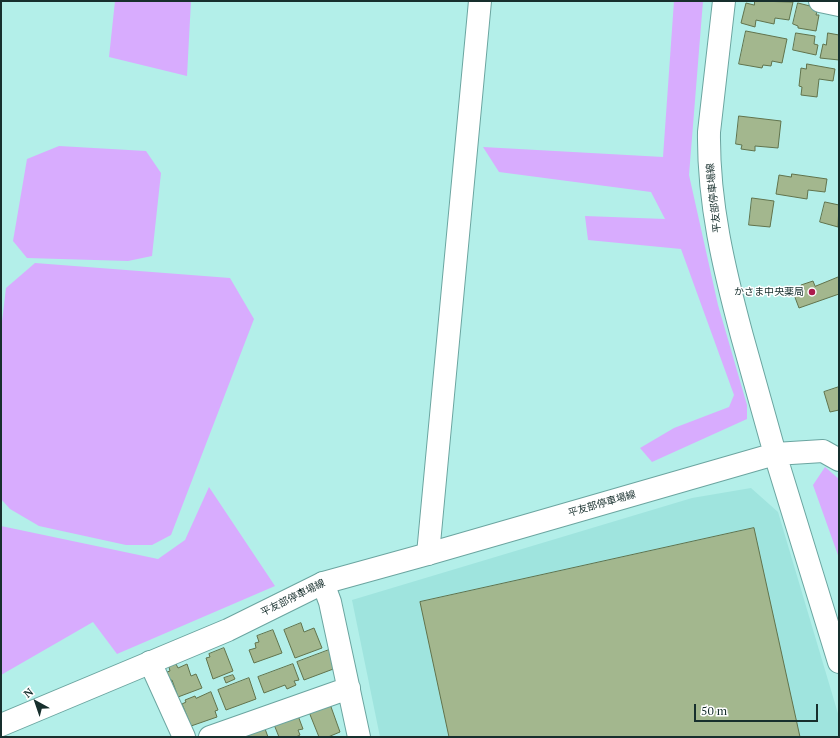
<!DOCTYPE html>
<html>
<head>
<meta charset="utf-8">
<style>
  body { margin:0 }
  #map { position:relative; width:840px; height:738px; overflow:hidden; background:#b3efe9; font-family:"PT Serif",serif }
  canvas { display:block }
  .frame { position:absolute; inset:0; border:2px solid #172f2d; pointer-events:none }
  .north { position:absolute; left:16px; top:682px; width:40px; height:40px; -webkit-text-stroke:3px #fff; paint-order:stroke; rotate:320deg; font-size:11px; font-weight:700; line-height:16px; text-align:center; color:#172f2d }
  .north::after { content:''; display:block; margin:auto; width:14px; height:18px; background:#172f2d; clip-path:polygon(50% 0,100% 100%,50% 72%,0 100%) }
  .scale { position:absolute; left:694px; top:704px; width:124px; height:18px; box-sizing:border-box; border:2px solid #172f2d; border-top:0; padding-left:5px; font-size:12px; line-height:14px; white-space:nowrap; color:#172f2d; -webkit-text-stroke:3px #fff; paint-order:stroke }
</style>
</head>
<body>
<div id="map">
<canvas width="840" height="738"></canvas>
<div class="frame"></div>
<div class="north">N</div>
<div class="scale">50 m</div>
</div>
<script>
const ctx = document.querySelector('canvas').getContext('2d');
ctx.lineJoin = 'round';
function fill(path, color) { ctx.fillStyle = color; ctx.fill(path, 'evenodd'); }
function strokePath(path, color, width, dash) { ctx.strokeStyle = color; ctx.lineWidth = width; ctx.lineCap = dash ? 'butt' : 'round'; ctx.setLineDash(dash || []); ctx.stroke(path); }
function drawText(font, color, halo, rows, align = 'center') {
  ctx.font = font + ' "PT Serif","Noto Sans JP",serif'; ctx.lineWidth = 3; ctx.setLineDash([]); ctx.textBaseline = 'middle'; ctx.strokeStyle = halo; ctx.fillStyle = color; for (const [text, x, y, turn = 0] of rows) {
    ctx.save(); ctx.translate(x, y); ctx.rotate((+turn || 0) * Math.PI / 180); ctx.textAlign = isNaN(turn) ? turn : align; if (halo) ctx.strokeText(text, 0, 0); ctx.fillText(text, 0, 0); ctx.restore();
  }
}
const built = new Path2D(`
  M751,488l27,24 61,205v20h-459l-28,-137 340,-102z`);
const green = new Path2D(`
  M115,1h76l-4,75 -78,-19z
  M674,1h29l-14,174 29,130 29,100v14l-95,43 -12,-14 34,-20 55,-21 5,-12 -53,-146 -93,-9 -3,-24 80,3 -14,-27 -152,-20 -16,-25 180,10z
  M59,146l87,5 15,22 -9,83 -24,5 -101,-3 -14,-17 14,-82z
  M35,263l195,15 24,41 -83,216 -19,10h-26l-87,-19 -29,-17 -9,-10v-169l5,-42z
  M825,467l14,12v79l-26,-73z
  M209,487l66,99 -158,68 -24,-32 -92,53v-149l157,33 27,-19z`);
const building = new Path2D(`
  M755,1l38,1 -4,18 -14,-2 -1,6 -18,-4 -1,7 -14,-4 5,-20 8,2z
  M798,3l20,5 -2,7h3l-3,16 -18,-3v-2l-5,-2z
  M746,31l41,8 -5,24 -10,-2 -1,5 -8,-1 -1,3 -23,-4z
  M796,33l19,3 -1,8 4,1 -2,10 -23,-5z
  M828,33l11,2v25l-19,-2 3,-14 3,1z
  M807,64l28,5 -2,12 -14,-2 -2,18 -16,-2 1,-8 -3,-1 2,-18 5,1z
  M739,116l42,5 -3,27 -23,-2v5l-14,-2 1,-4 -6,-1z
  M792,174l35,5 -2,13 -17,-2 -1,9 -31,-5 3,-19 12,2z
  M752,198l22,3 -4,26 -21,-2z
  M825,202l14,3 -1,22 -18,-5z
  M839,277v17l-40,14 -6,-16 9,-3 -1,-4 12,-4 2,5z
  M839,387v23l-9,2 -6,-20z
  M754,528l46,209h-351l-29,-135z
  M301,623l3,9 10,-4 8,20 -27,10 -11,-28z
  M273,630l9,23 -28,10 -5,-13 7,-2 -1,-5 4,-1 -2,-6z
  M224,648l9,23 -20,8 -7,-21 4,-1 -1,-3z
  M329,650l7,18 -32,12 -7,-18z
  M176,664l2,4 9,-4 4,12 5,-2 6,14 -24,9 -6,-17 -5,2 -3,-9 6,-2 -1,-4z
  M293,664l6,16 -5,1 2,4 -9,4 -2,-4 -21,8 -6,-16z
  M233,675l2,4 -9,4 -2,-5z
  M249,678l7,21 -30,11 -8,-20z
  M211,692l7,18 -3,1 2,6 -26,9 -9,-22 4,-2 -1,-2 10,-4 1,2z
  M330,704l10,28 -12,5h-9l-10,-25z
  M297,713l6,16 -5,1 2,5 -4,2h-17l-6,-15z
  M264,726l4,11h-32z`);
const minor = new Path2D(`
  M820,1l19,4
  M839,460l-16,-9 -48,3 64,208
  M428,554l52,-553
  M323,583l7,19 29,135
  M150,662l34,75
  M210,737l139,-49`);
const major = new Path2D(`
  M1,725l227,-95 95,-47 105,-29 347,-100c-11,-40 -22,-79 -33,-118 -18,-67 -34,-134 -33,-204l15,-131`);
const markers = [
  [812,292,4,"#ac194b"]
];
const streetNames = [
  ["平友部停車場線",714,198,-96],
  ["平友部停車場線",602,504,-16],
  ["平友部停車場線",293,598,-26]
];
const poiNames = [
  ["かさま中央薬局",804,292]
];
fill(built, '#9fe4de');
fill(green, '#d8acfe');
fill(building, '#a3b78e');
strokePath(building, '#61734c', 1);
strokePath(minor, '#6ba5a0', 24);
strokePath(major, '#6ba5a0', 24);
strokePath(minor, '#fff', 22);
strokePath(major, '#fff', 22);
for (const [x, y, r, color] of markers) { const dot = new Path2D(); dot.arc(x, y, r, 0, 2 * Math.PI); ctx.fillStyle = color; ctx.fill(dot); strokePath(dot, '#fff', 1.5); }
drawText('10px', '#172f2d', '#fff', streetNames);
drawText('10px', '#172f2d', '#fff', poiNames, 'right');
</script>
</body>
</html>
